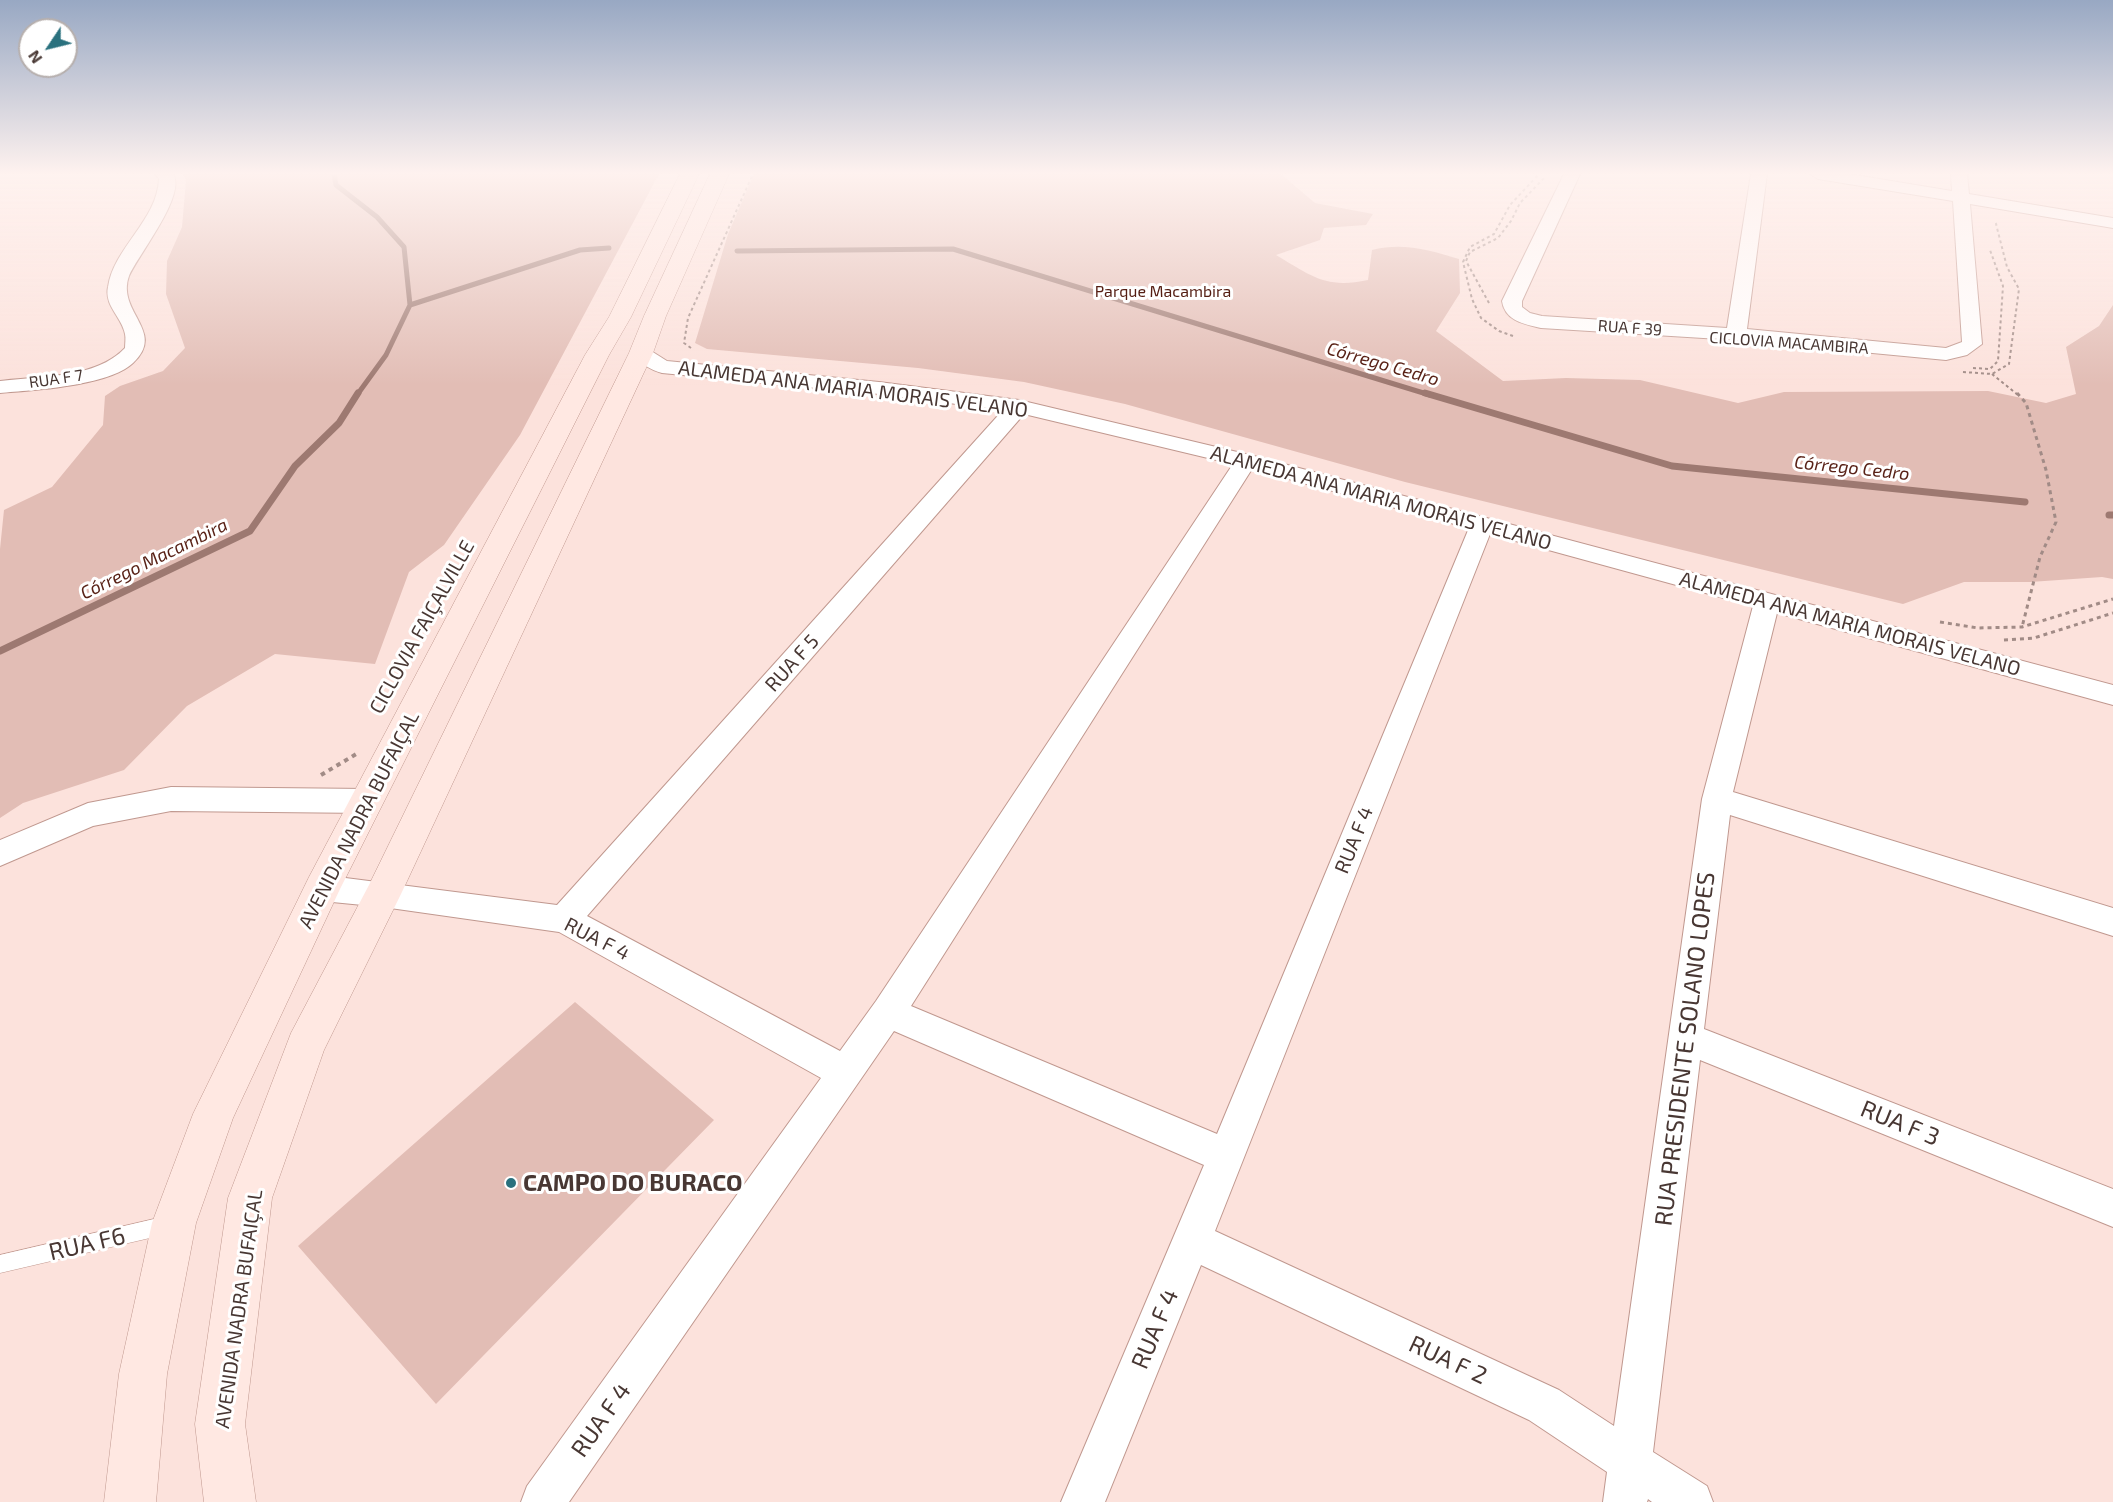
<!DOCTYPE html>
<html>
<head>
<meta charset="utf-8">
<style>
  body { margin:0 }
  #map { position:relative; width:2113px; height:1502px; overflow:hidden; background:#fce2dc; font-family:"Exo 2",sans-serif }
  canvas { display:block }
  .north { position:absolute; left:18px; top:18px; width:60px; height:60px; box-sizing:border-box; background:#fff; border:2px solid #b6afad; border-radius:50%; rotate:235deg; font-size:16px; font-weight:700; line-height:24px; text-align:center; color:#483733 }
  .north::after { content:''; display:block; margin:auto; width:21px; height:27px; background:#2a717e; clip-path:polygon(50% 0,100% 100%,50% 72%,0 100%) }
</style>
</head>
<body>
<div id="map">
<canvas width="2113" height="1502"></canvas>
<div class="north">N</div>
</div>
<script>
const ctx = document.querySelector('canvas').getContext('2d');
ctx.lineJoin = 'round';
function fill(path, color) { ctx.fillStyle = color; ctx.fill(path, 'evenodd'); }
function strokePath(path, color, width, dash) { ctx.strokeStyle = color; ctx.lineWidth = width; ctx.lineCap = dash ? 'butt' : 'round'; ctx.setLineDash(dash || []); ctx.stroke(path); }
function drawText(font, color, halo, rows, align = 'center') {
  ctx.font = font + ' "Exo 2",sans-serif'; ctx.lineWidth = 6; ctx.setLineDash([]); ctx.textBaseline = 'middle'; ctx.strokeStyle = halo; ctx.fillStyle = color; for (const [text, x, y, turn = 0] of rows) {
    ctx.save(); ctx.translate(x, y); ctx.rotate((+turn || 0) * Math.PI / 180); ctx.textAlign = isNaN(turn) ? turn : align; if (halo) ctx.strokeText(text, 0, 0); ctx.fillText(text, 0, 0); ctx.restore();
  }
}
const green = new Path2D(`
  M182,174h477l-139,261 -76,110 -35,27 -34,92 -100,-10 -88,52 -63,64 -101,33 -23,15v-269l4,-39 48,-23 51,-62 2,-29 15,-10 43,-15 22,-23 -19,-54 1,-33 15,-34 4,-47z
  M754,174h527l34,29 58,11 -7,11 -42,3 -4,12 -44,15c36,21 49,34 92,25l4,-30c30,-8 58,0 87,9l1,34 -24,38 67,50 63,-3 74,2 98,23 46,-11 204,-1 58,12 30,-9 -10,-47 33,-21 14,-21v274l-11,-2 -72,5h-66l-61,22 -498,-122 -280,-78 -101,-22 -106,-14 -211,-19 -12,-6 33,-109z
  M575,1002l139,118 -278,284 -138,-158z`);
const streamFar1 = new Path2D(`
  M334,174l2,11 41,32 27,30 6,58 -24,50 -29,40
  M737,251l216,-2 477,146
  M410,305l170,-55 29,-2`);
const stream = new Path2D(`
  M1425,393l247,73 353,36
  M2109,515h4
  M0,651l250,-120 45,-65 44,-43 19,-30`);
const pathFar2 = new Path2D(`
  M1489,303l-23,-42 4,-9 28,-14 13,-17 9,-18 26,-27
  M1513,336l-14,-5 -18,-13 -9,-19 -9,-37 7,-15 24,-13 16,-29 29,-31
  M691,348l-7,-5 4,-25 65,-144
  M1973,368l17,1 8,-8 5,-75 -13,-36
  M1963,372l29,2 17,-10 10,-75 -12,-22 -11,-43 2,-1
  M1992,374l26,21`);
const pathFar1 = new Path2D(`
  M2017,393l9,10 20,67 10,52 -16,35 -18,70
  M1940,622l38,6 44,-1 91,-28
  M2004,640l30,-2 79,-25`);
const path = new Path2D(`
  M321,775l37,-22`);
const service = new Path2D(`
  M167,1216l6,3 3,6 -3,6 -6,3 -167,39v-18z`);
const minor = new Path2D(`
  M155,174h18c14,21 -35,81 -44,102 -13,36 38,56 4,87 -24,23 -100,27 -133,30v-12c39,-5 96,-2 125,-33 0,-4 1,-10 0,-14 -3,-17 -21,-28 -17,-47 6,-40 49,-66 51,-108z
  M1564,174h16l-58,127v6l8,6 12,3 185,12 24,-154h16l-20,155 199,19 16,-6 -9,-141 -135,-22 -8,-5h39l103,17 -1,-17h16l2,20 144,24v10l-143,-24 12,140 -15,11 -21,5 -210,-20 -195,-12c-17,-4 -36,-7 -39,-27z
  M641,347l7,2 19,12 212,21 140,18 235,56 859,229v20l-336,-92 -44,179 380,116v28l-383,-121 -26,214 409,160v38l-413,-167 -47,392 54,34 6,16h-61l-4,-3 -1,3h-44l4,-30 -78,-52 -328,-155 -96,237h-44l143,-337 -310,-134 -325,471h-48l6,-16 294,-408 -262,-146 -176,-25 -61,-6 -11,-4 -5,-9 5,-9 11,-4 235,30 446,-495 -124,-16 -217,-21c-11,-3 -25,-11 -31,-20l3,-4zM1024,414l209,50 -357,537 -36,50 -253,-135zM1252,469l217,59 -252,606 -306,-128zM1490,534l263,72 -51,193 -88,627 -55,-36 -344,-159z
  M171,787l197,2 10,4 5,8 -5,8 -10,4 -197,-2 -78,15 -93,40v-26l88,-37z`);
const secondary = new Path2D(`
  M680,174h19l-68,143 -22,38 -269,534 -107,229 -37,105 -29,151 -11,128h-52l15,-128 33,-151 41,-109 116,-237 276,-522 24,-38z
  M710,174h19l-63,142 -13,37 -252,541 -77,156 -52,148 -27,226 11,78h-52l-9,-78 33,-226 63,-165 78,-148 260,-532 15,-37z`);
const markers = [
  [511,1183,6,"#2a717e"]
];
const farParknames = [
  ["Parque Macambira",1163,292]
];
const farStreetnames = [
  ["RUA F 39",1630,328,4],
  ["CICLOVIA MACAMBIRA",1789,343,4],
  ["RUA F 7",56,379,-8]
];
const farWaternames = [
  ["Córrego Cedro",1383,364,16],
  ["Córrego Cedro",1852,468,6],
  ["Córrego Macambira",154,559,-26]
];
const streetNames = [
  ["ALAMEDA ANA MARIA MORAIS VELANO",853,389,7],
  ["ALAMEDA ANA MARIA MORAIS VELANO",1381,498,15],
  ["ALAMEDA ANA MARIA MORAIS VELANO",1850,624,15],
  ["CICLOVIA FAIÇALVILLE",422,627,-61],
  ["RUA F 5",792,663,-48],
  ["AVENIDA NADRA BUFAIÇAL",359,820,-63],
  ["RUA F 4",1354,840,-68],
  ["RUA F 4",597,939,27],
  ["AVENIDA NADRA BUFAIÇAL",239,1309,-82]
];
const nearStreetnames = [
  ["RUA PRESIDENTE SOLANO LOPES",1685,1049,-83],
  ["RUA F 3",1900,1123,22],
  ["RUA F6",87,1244,-13],
  ["RUA F 4",1155,1329,-67],
  ["RUA F 2",1448,1360,25],
  ["RUA F 4",601,1420,-55]
];
const nearPoinames = [
  ["CAMPO DO BURACO",523,1183]
];
fill(green, '#e2bdb5');
strokePath(streamFar1, '#9d7971', 5);
strokePath(stream, '#9d7971', 7);
strokePath(service, '#c0988f', 1);
strokePath(minor, '#c0988f', 2);
strokePath(secondary, '#c0988f', 1);
strokePath(pathFar2, '#a18b86', 2, [3, 3]);
strokePath(pathFar1, '#a18b86', 3, [4, 4]);
strokePath(path, '#a18b86', 4, [4.5, 4.5]);
fill(service, '#fff');
fill(minor, '#fff');
fill(secondary, '#ffe8e2');
const sky = ctx.createLinearGradient(0, 0, 0, 385);
sky.addColorStop(0, '#98a8c3');
sky.addColorStop(0.45, '#fef2ef');
sky.addColorStop(1, '#fef2ef00');
ctx.fillStyle = sky;
ctx.fillRect(0, 0, 2113, 385);
for (const [x, y, r, color] of markers) { const dot = new Path2D(); dot.arc(x, y, r, 0, 2 * Math.PI); ctx.fillStyle = color; ctx.fill(dot); strokePath(dot, '#fff', 2); }
drawText('16px', '#541d12', '#fff', farParknames);
drawText('16px', '#483733', '#fff', farStreetnames);
drawText('italic 18px', '#592217', '#fff', farWaternames);
drawText('20px', '#483733', '#fff', streetNames);
drawText('24px', '#483733', '#fff', nearStreetnames);
drawText('bold 24px', '#483733', '#fff', nearPoinames, 'left');
</script>
</body>
</html>
